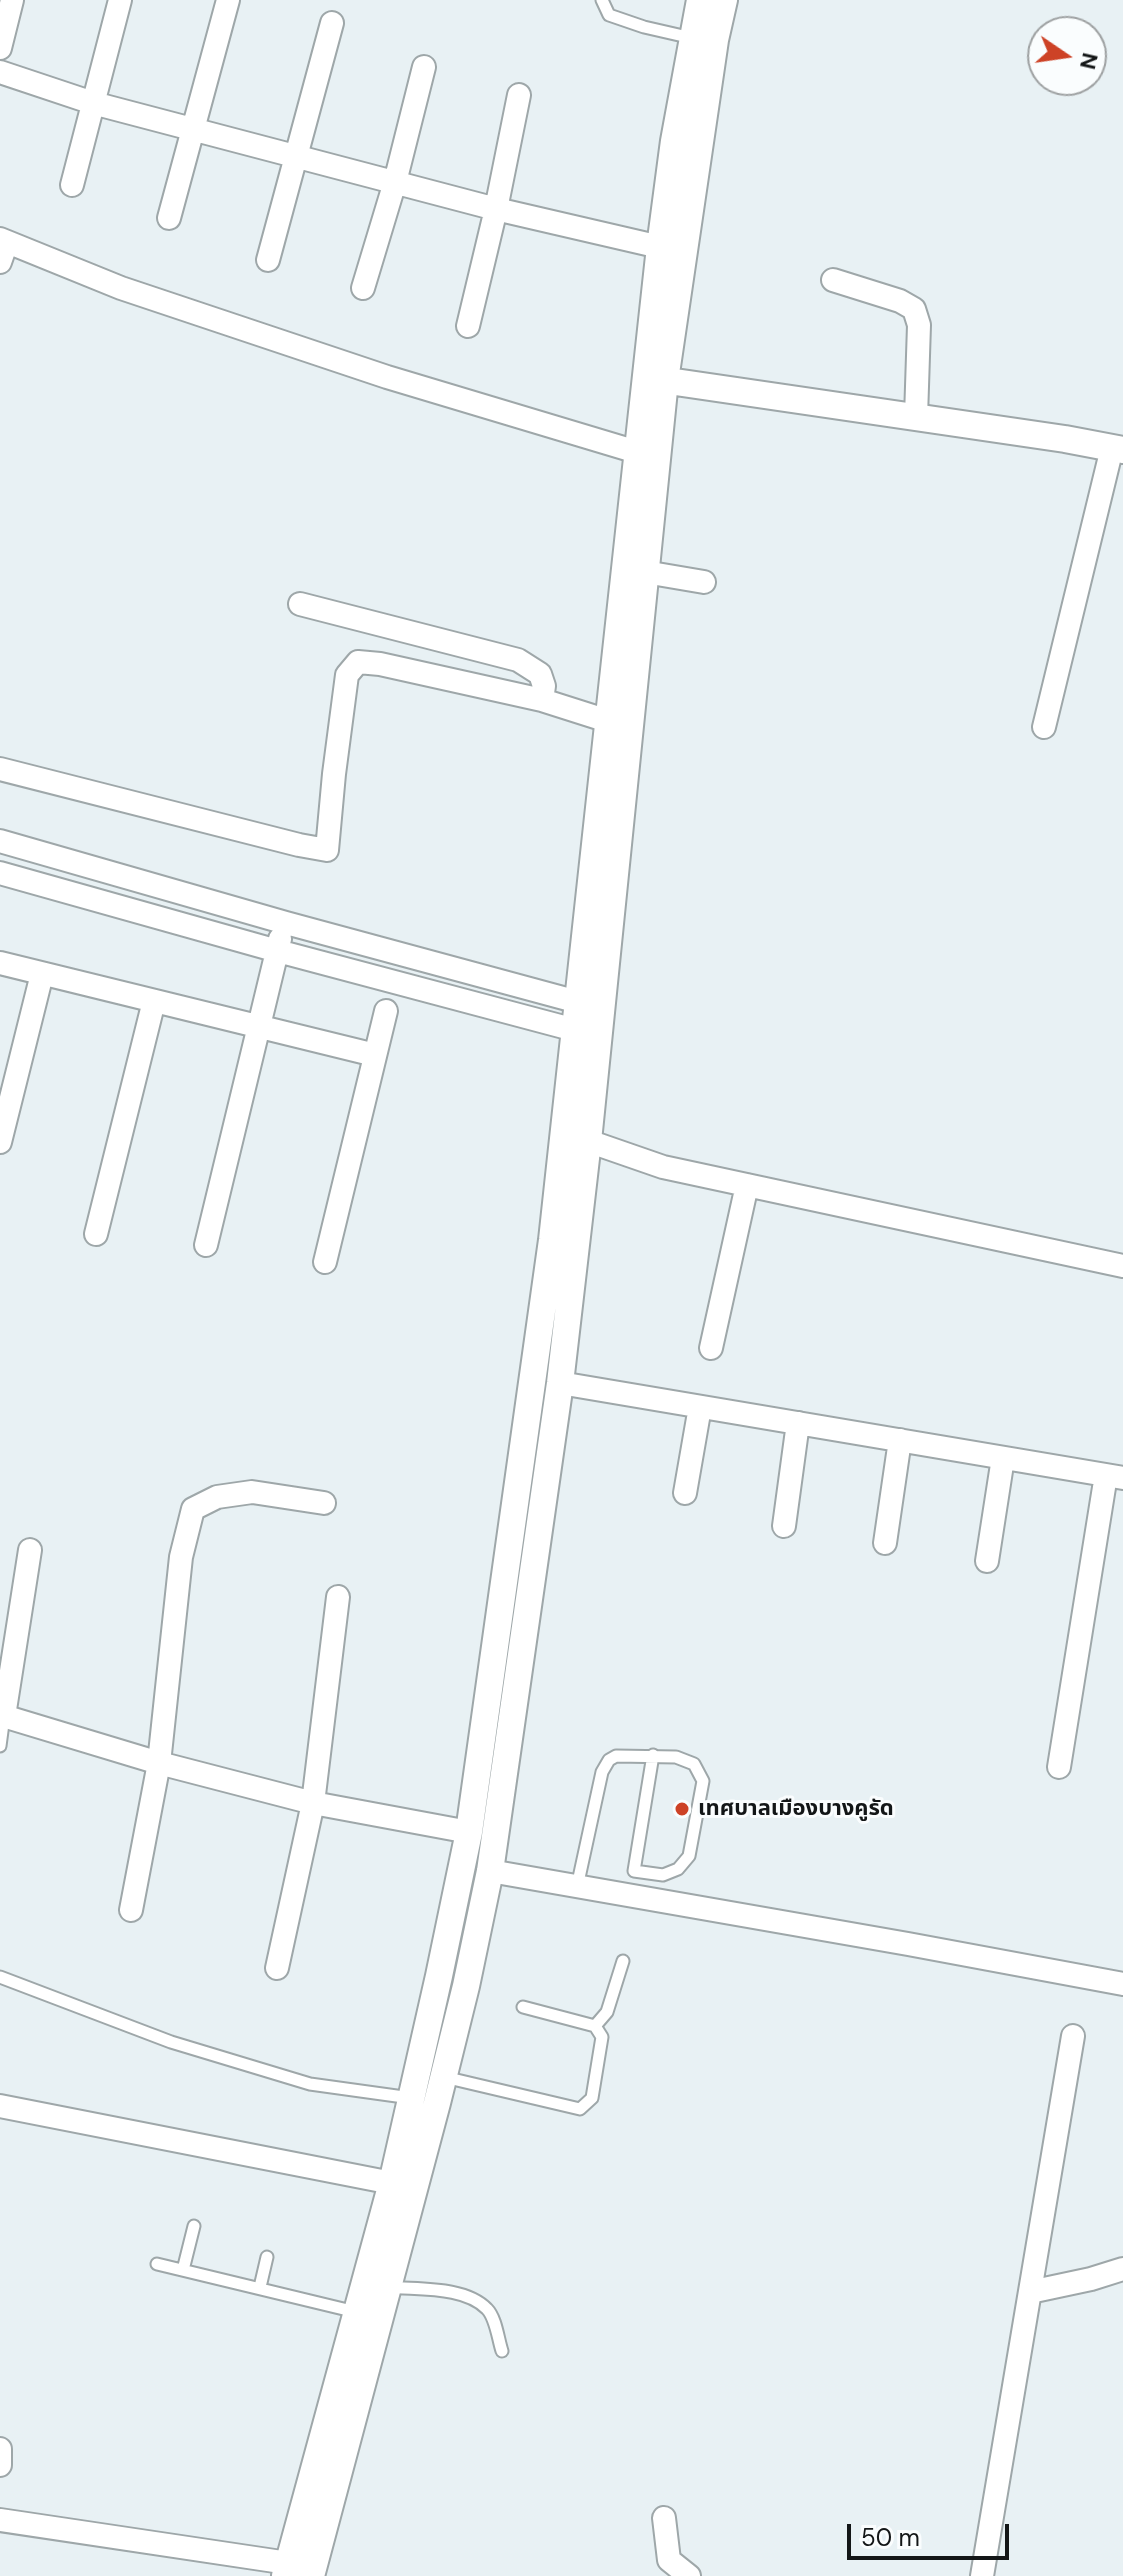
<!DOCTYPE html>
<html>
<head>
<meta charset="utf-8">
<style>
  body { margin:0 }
  #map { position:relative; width:1123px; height:2576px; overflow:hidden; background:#e8f1f4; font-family:"DM Sans",sans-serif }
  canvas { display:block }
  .north { position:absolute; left:1027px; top:16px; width:80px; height:80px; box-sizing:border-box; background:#fafdfe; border:2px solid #9ea1a2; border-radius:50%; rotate:103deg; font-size:22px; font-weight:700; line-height:32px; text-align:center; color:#131617 }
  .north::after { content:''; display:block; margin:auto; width:28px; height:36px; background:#cd4226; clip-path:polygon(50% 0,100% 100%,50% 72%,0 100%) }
  .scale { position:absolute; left:847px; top:2524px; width:162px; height:36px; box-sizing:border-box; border:4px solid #131617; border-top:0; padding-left:10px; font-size:24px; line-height:28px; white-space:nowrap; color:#131617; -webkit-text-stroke:6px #fafdfe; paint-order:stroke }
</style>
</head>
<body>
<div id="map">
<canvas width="1123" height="2576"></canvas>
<div class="north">N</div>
<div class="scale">50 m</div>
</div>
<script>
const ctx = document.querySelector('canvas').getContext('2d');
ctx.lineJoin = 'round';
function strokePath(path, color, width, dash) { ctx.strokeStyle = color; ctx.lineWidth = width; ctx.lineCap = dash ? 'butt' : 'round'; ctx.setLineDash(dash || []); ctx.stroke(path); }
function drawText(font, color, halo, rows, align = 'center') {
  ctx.font = font + ' "DM Sans","Noto Sans Thai",sans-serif'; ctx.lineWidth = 6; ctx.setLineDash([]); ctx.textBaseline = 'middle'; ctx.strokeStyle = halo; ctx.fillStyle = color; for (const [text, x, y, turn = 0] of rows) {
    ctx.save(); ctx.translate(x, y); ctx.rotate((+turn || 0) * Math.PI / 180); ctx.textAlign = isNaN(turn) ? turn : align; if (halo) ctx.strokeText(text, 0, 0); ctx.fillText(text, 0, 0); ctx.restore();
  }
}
const service = new Path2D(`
  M602,0l7,15 35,12 48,11
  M0,1746l4,-30
  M577,1887l25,-115 7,-12 7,-4 60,1 18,7 9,17 -14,75 -11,13 -15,6 -29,-4 19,-116
  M0,1977l171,65 139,42 101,14
  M595,2026l12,-14 16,-51
  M444,2077l136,32 12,-11 10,-61 -7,-11 -72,-19
  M157,2264l199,48
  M183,2270l11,-44
  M260,2287l7,-30
  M389,2287c30,3 76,-1 98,22 9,9 11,30 15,42`);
const minor = new Path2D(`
  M0,48l12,-48
  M0,72l93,31 403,106 164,38
  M72,185l48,-185
  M169,218l59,-218
  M0,239l121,49 266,89 250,75
  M268,260l64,-237
  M0,262l7,-20
  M833,280l67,21 14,8 5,16 -3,92
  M363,288l32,-106 29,-115
  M468,326l28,-117 23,-114
  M645,572l59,10
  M300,604l218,56 22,14 4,12 -2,14
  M1044,727l68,-279
  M0,769l299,76 28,5 7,-76 13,-99 11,-13 22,2 162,36 66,21
  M0,841l286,82 292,79
  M0,873l274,77 301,80
  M0,963l375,92
  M588,1141l75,26 460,99
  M0,1142l42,-168
  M96,1234l58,-233
  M206,1245l74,-306
  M325,1262l61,-251
  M711,1348l36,-163
  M560,1383l563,95
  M685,1493l15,-86
  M784,1526l14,-103
  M885,1543l15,-103
  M987,1561l16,-103
  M0,1715l159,48 154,40 156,29
  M4,1716l26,-166
  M1059,1767l47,-292
  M490,1871l418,73 215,40
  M131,1910l28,-147 22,-206 12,-48 24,-12 35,-5 72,11
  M277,1968l36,-165 25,-206
  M0,2106l392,77
  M1030,2292l61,-13 32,-10
  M0,2449v16
  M664,2518l5,42 20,16
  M0,2520l288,43
  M982,2576l91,-540`);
const tertiary = new Path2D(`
  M648,378l417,61 58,11
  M285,2576l107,-393 47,-207 30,-144 83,-592 108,-993 14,-106 26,-141
  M311,2576l126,-473 29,-117 24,-115 70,-488 28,-242 77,-761 50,-340 9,-40`);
const markers = [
  [682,1809,8,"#cd4226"]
];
const poiNames = [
  ["เทศบาลเมืองบางคูรัด",698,1809]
];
strokePath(service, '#9ea7a9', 15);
strokePath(minor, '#9ea7a9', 26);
strokePath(tertiary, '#9ea7a9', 30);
strokePath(service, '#fff', 11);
strokePath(minor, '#fff', 22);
strokePath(tertiary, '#fff', 26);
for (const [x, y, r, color] of markers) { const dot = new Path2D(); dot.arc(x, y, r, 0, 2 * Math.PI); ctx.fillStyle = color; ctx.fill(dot); strokePath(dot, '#fafdfe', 3); }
drawText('bold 22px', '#131617', '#fafdfe', poiNames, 'left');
</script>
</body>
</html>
